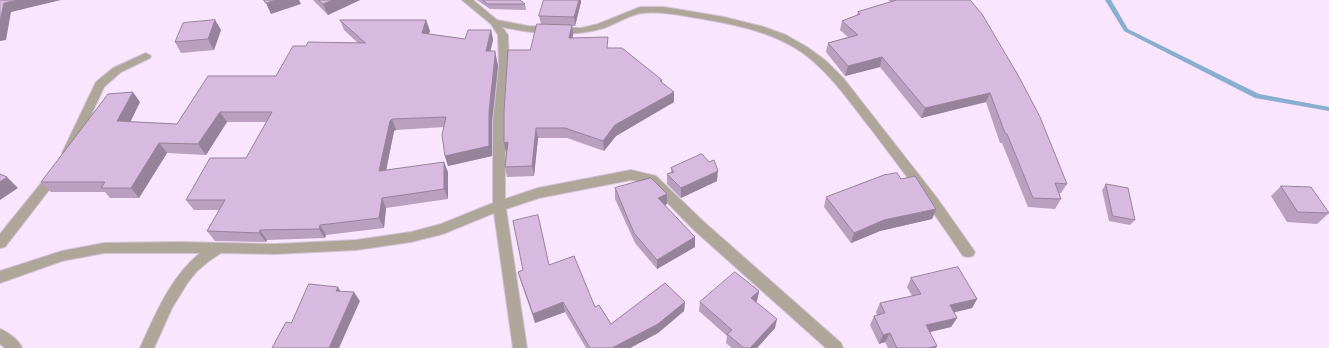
<!DOCTYPE html>
<html>
<head>
<meta charset="utf-8">
<style>
  body { margin:0 }
  canvas { display:block; background:#f9e5fd }
</style>
</head>
<body>
<canvas width="1329" height="348"></canvas>
<script>
const ctx = document.querySelector('canvas').getContext('2d');
ctx.lineJoin = 'round';
function fill(path, color) { ctx.fillStyle = color; ctx.fill(path, 'evenodd'); }
function strokePath(path, color, width, dash) { ctx.strokeStyle = color; ctx.lineWidth = width; ctx.lineCap = dash ? 'butt' : 'round'; ctx.setLineDash(dash || []); ctx.stroke(path); }
const stream = new Path2D(`
  M1105,0h6l17,29 131,65 70,13v4l-74,-13 -131,-67z`);
const street = new Path2D(`
  M462,0h11l24,20 31,6 53,2 17,-4 42,-17h24l60,10 40,10 22,8 21,12 18,13 19,19 93,119 38,54 -2,4 -5,1 -5,-1c-29,-44 -60,-85 -92,-127 -22,-28 -42,-58 -71,-78 -29,-19 -63,-26 -97,-32 -20,-3 -40,-8 -60,-6 -13,1 -27,11 -39,15 -33,10 -69,6 -102,-1l6,8 1,31 -4,56v77l33,-11 93,-18 25,6 48,46 137,121 2,5h-17l-132,-118 -46,-47 -17,-3 -92,18 -33,11 21,139h-14l-19,-135 -51,21 -32,8 -55,8 -81,4 -54,-1 -12,8 -12,10 -9,11 -16,26 -18,40h-14c16,-35 30,-70 60,-95h-96l-42,8 -62,22v-12l62,-20 42,-8 75,-1 96,2 81,-4 55,-8 30,-8 52,-21v-81l6,-56 -1,-31 -7,-11z
  M146,53l5,3 -1,2 -29,14 -17,15 -32,69 -4,1 -4,-1 -2,-3 34,-71 17,-14z
  M55,169l4,2 2,3 -2,3 -54,70 -5,1v-14l51,-63z
  M0,329c8,3 19,11 22,19h-17l-5,-4z`);
const wall = new Path2D(`
  M313,0h47l-32,15z
  M477,0h43l5,4 1,6 -36,-1z
  M888,0h82l97,184 -6,9h-2l2,6 -6,10 -27,-2 -26,-64h-2l-14,-41 -65,16 -41,-51 -35,9 -19,-24 2,-9 20,-6 -8,-7 2,-9 15,-6 1,-3 34,-10z
  M581,2l-6,24h-3l1,9v3l35,10 54,32v2l12,20 -58,34 -12,15 -37,-13h-29l-4,38 -27,1 -2,-10 1,-14 -2,-10 26,-93 11,-26 -2,-8z
  M215,20l6,10 -7,20 -33,3 -6,-11z
  M340,20h86l4,11 -2,3 37,5 26,-9 2,10 -3,11h5l3,15 -6,56v34l-44,10 -3,-10 -1,-29 -48,3 -2,1 -8,39 62,2v27l-62,9 -2,20 -58,7 -1,3 -58,2 -1,2 -51,-1 -8,-10 12,-21h-25l-8,-10 60,-42 21,-36h-40l-21,33 -39,-2 -28,45h-29l-5,-6h-54l-10,-10 99,-80 -10,20 47,2 99,-48 30,-30 52,-3 -14,-13z
  M671,168l46,13 -36,17 -14,-14v-10l4,-2z
  M901,179l35,30 -4,10 -52,12 -29,12 -27,-36 2,-10z
  M1106,184l29,36 -5,5 -21,-4 -7,-31z
  M1281,186l48,27 -12,11 -30,-2 -16,-26z
  M615,188l52,16 -2,1 30,42 -38,22 -22,-26 -20,-44z
  M549,265l46,42 16,17 74,-22 -1,9 -26,22 -28,15h-44l-21,-36 -30,11 -14,-41 -3,-10 5,-2z
  M911,278l66,21 -5,9 -18,4 3,6 -6,9 -21,5 6,16h-48l-3,-6 -6,2 -9,-19 4,-9 3,-1 -1,-3 4,-9 32,-7 -5,-9z
  M759,291l-2,10 -1,1 19,26 -18,20h-25l-6,-5 1,-7 -28,-25 1,-9z`);
const shadedWall = new Path2D(`
  M18,0h43l-50,12 -5,28 -6,1v-20l4,-18z
  M277,0h22l2,4 -30,10 -5,-11z
  M333,0h27l-32,15 -5,-11z
  M579,0h2v2l-6,24 -1,-9z
  M215,20l6,10 -7,20 -6,-11z
  M426,20l4,11 -5,12 -3,-10z
  M572,25l1,10 -3,13 -1,-10z
  M491,30l2,10 -5,21 -2,-10z
  M495,51l3,15 -6,56v34l-44,10 -3,-10 44,-44z
  M882,57l-2,10 -35,9 3,-10z
  M133,92l7,10 -14,29 -9,-10z
  M674,92v10l-58,34 -12,15 -1,-10 12,-16z
  M990,93l-4,9 -65,16 4,-10z
  M220,112l7,10 -21,33 -8,-11z
  M392,119l4,11 -2,1 -10,50 -5,-10 11,-50z
  M536,128l2,10 -4,38 -2,-10z
  M508,142l-2,11 -2,-10z
  M159,143l8,10 -28,45 -8,-10z
  M444,162l4,10v27l-4,-10z
  M718,171l-1,10 -36,17v-10z
  M7,177l11,11 -18,12v-18z
  M667,194v10l-9,4v-10z
  M382,198l4,10 -2,20 -5,-10z
  M936,209l-4,10 -52,12 -29,12 3,-10 30,-13z
  M320,225l6,10 -1,3 -6,-9z
  M260,230l7,10 -1,2 -7,-9z
  M695,237v10l-38,22v-9z
  M338,287l5,9 -7,-5z
  M759,291l-2,10 -7,7 1,-10z
  M354,292l6,9 -21,47h-10z
  M977,299l-5,9 -28,7 6,-10z
  M563,302l2,10 -30,11 -2,-9z
  M685,302l-1,9 -26,22 -28,15h-18z
  M957,318l-6,9 -30,7 5,-9z
  M777,319l-2,9 -18,20h-7z
  M890,333l-5,9 -6,2 4,-9z
  M937,346l-1,2h-8z`);
const building = new Path2D(`
  M0,0h18l-14,3 -4,18z
  M264,0h13l-11,3z
  M319,0h14l-10,4z
  M483,0h37l5,4h-37z
  M544,0h35l-5,17 -35,-1z
  M897,0h73l12,14 37,63 21,40 27,67 -12,-1 6,16 -28,-1 -26,-64 -2,-1 -15,-40 -65,15 -43,-51 -34,9 -20,-23 30,-8 -16,-14 18,-7 -2,-2z
  M215,20l-7,19 -33,3 8,-19z
  M340,20h86l-4,13 43,6 3,-9h23l-5,21h9v5l-6,56v34l-44,10 -3,-21 4,-18 -54,2 -2,2 -11,50 65,-9v27l-62,9 -3,20 -59,7 -1,4 -59,1 -1,3 -52,-2 18,-31h-39l24,-42h36l26,-46h-52l-22,32 -39,-1 -28,45h-30l4,-6h-64l67,-88 25,-2 -16,29 60,3 31,-48h68l17,-30h13l2,-4 57,1z
  M537,24l35,1 -3,13 39,-1 -1,11h15l40,32 -2,1 14,11 -59,33 -12,16 -38,-13h-29l-4,38 -27,1 3,-25 -4,1v-31l4,-62h22z
  M702,154l7,8 5,-2 4,11 -37,17 -14,-14 7,-2 -3,-4z
  M897,173l4,6 14,-3 21,33 -52,11 -30,13 -28,-36 58,-22z
  M0,174l7,3 -7,5z
  M651,178l16,16 -9,4 37,39 -38,23 -23,-27 -19,-45z
  M1106,184l22,4 7,32 -22,-4z
  M1281,186l30,1 18,26 -31,-1z
  M538,215l11,50 25,-9 21,51 4,-2 12,19 54,-41 20,19 -27,22 -46,24h-22l-27,-46 -30,12 -15,-42 5,-2 -10,-49z
  M958,267l19,32 -27,6 7,13 -31,7 11,21 -9,2h-31l-7,-15 -7,2 -9,-19 11,-3 -5,-10 41,-9 -10,-16z
  M735,272l24,19 -8,7 26,21 -27,29h-6l-17,-14 5,-4 -32,-28z
  M309,284l29,3 -2,4 18,1 -25,56h-57l14,-26 5,1z`);
fill(stream, '#8aaecf');
strokePath(street, '#d4c2d7', 2);
fill(street, '#aea698');
fill(wall, '#ba9fc0');
fill(shadedWall, '#97829c');
fill(building, '#d8b9df');
strokePath(building, '#97829c', 1);
</script>
</body>
</html>
